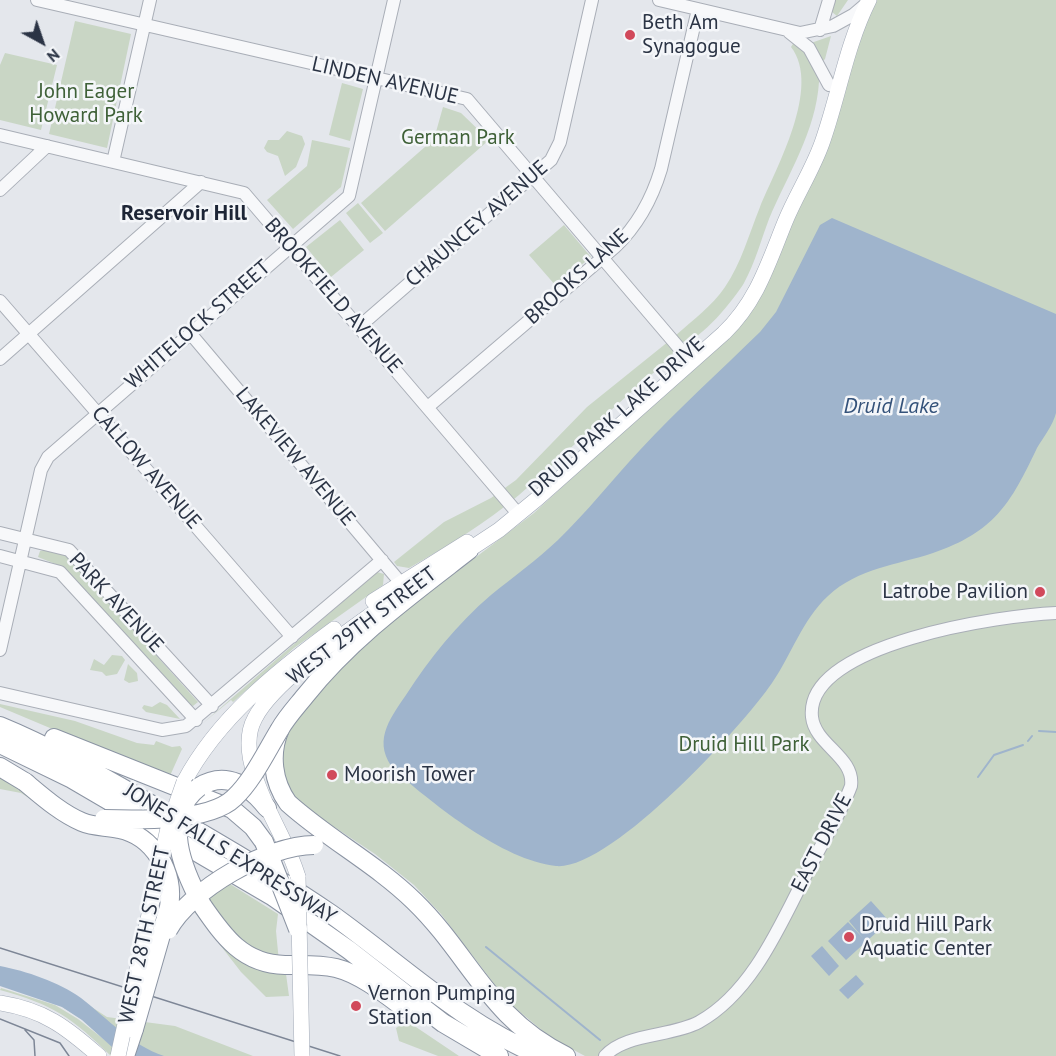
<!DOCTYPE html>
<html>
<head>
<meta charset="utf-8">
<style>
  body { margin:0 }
  #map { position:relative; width:1056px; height:1056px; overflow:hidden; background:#e4e7ec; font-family:"PT Sans",sans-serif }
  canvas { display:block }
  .north { position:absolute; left:12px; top:12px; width:60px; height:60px; -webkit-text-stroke:4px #f4f6f9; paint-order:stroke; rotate:140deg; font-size:16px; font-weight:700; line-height:24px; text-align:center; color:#2b3445 }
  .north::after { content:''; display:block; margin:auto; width:21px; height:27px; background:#2b3445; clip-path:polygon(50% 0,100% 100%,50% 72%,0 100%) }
</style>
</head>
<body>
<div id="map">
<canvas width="1056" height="1056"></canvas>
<div class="north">N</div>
</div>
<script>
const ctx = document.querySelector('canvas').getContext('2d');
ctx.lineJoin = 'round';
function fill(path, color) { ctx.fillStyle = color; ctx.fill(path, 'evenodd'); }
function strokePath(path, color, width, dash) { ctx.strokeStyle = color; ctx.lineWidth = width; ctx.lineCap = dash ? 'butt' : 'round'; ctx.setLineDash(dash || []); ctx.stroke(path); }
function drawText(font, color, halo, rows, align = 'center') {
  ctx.font = font + ' "PT Sans",sans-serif'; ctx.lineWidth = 5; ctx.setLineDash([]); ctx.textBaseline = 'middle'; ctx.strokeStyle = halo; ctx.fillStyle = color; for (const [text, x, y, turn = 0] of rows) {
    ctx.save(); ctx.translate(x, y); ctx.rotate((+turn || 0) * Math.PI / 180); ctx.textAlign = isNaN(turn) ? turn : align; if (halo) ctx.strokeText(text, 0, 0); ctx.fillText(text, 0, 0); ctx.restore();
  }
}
const green = new Path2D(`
  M835,0h13l-11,16 -5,-4z
  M877,0h179v1056h-471l-34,-18 -44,-37 -66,-87 -27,-29 -39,-31 -77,-51 -16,-24 1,-37 14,-24 58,-69 179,-136 209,-193 117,-287z
  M75,21l56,13 -24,114 -58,-14z
  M831,36l-6,23 -2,2 -12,-18z
  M796,39c9,8 24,30 23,43 -3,49 -31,92 -50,137 -8,21 -14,44 -25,64 -9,15 -44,59 -61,59l-7,-7c17,-15 36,-29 49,-48 16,-23 24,-53 35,-80 16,-39 62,-120 31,-160z
  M5,53l52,12 -16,65 -41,-10v-55z
  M342,83l21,6 -13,52 -21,-6z
  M443,107l18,6 28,27 -104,91 -24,-28 73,-64z
  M287,131l15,5 3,8 -9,23 -11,9 -7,-20 -11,-4 -3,-4 4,-8h11z
  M312,140l38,8 -9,39 -48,42 -26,-29 40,-34z
  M358,203l25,30 -13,10 -24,-30z
  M340,220l24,30 -33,27 -25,-30z
  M564,225l27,32 -35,29 -27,-31z
  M669,341l4,10 -1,7c-54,42 -101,92 -153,137 -34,29 -72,51 -110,73l-12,-2 -3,-4 50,-40 47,-24 25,-18 71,-73z
  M44,550l23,6 131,146 -5,4 -4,-2 -126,-137 -25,-10 2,-6z
  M377,572l7,2 -1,11 -89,63 -61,54 -2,-2 -29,24z
  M112,655l10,1 3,4 -8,14 -11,2 -4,-4 -12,-2 4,-11 10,6z
  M128,664l9,9 1,8 -9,2 -5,-3z
  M160,702l7,3 13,14 -34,-7 -4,-4 2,-3 8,2z
  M0,704l75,17 62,22 17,2 2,-4 16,6 8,-1 2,3 -13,29 -169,-71z
  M0,775l8,5 48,35 -35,-22 -21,-4z
  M230,884l48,30 -2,17 3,31 -29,-9 -45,-55z
  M186,901l38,40 62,33 3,22 -23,1 -25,-25z
  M0,968l87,36 20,13 68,9 78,30h-118l-1,-4z
  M1,988l54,17 23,14 47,37h-14c-40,-39 -57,-51 -111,-66z
  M407,1021l52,35h-21l-39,-15 -3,-13z`);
const water = new Path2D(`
  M832,218l224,96c0,25 0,50 0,75 0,7 0,17 0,24 -3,12 -13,25 -19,35 -27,57 -43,84 -104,105 -36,12 -75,15 -105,43 -26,24 -36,58 -56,87 -30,44 -162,188 -216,183 -54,-6 -121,-61 -161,-95 -23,-28 -7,-50 11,-76 24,-37 51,-71 85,-100 22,-18 46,-35 67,-55 29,-28 54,-60 82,-90 38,-41 80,-79 120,-118l16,-20 44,-87z
  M871,901l18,20 -43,39 -18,-19 20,-19 15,16 -14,-17z
  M822,946l17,20 -10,10 -18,-20z
  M0,966c26,5 59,16 81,32 27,21 50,47 83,58h-42l-40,-36 -20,-13 -62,-21z
  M856,975l8,9 -16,15 -9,-9z`);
const stream = new Path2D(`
  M1039,731l17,1
  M1028,741l4,-5
  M978,777l16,-22 29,-10
  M486,947l114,93`);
const minor = new Path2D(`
  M37,0l430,99 224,263
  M659,0l141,33 33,-7 20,-11 13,-11
  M820,30l9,-30
  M789,32l20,16 20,37
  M0,135l244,58 270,316
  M113,162l37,-162
  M0,190l47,-44
  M0,301l292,336
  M360,326l191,-166 9,-18 32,-142
  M190,333l210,249
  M0,359l201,-177
  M429,406l186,-159c23,-22 37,-48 46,-78l37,-160
  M0,533l69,17 143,156
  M0,556l60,16 136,148
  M0,650l41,-180 7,-13 301,-261 45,-196
  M0,693l162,37 24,-4 196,-166
  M605,1056c20,-23 66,-19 94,-34 56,-31 84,-104 113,-159 13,-25 29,-50 39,-77 4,-29 -36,-41 -39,-69 -8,-74 193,-102 244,-104`);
const major = new Path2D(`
  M461,555l38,-25 39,-32 186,-165c33,-32 44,-69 61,-111 11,-27 27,-51 37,-79 17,-48 24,-97 47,-143
  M373,601l94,-59
  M184,782c34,-64 93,-111 150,-153
  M298,877c-10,-35 -32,-65 -43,-101 -6,-18 -10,-40 0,-58 20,-39 101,-92 138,-119
  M0,1003c44,7 66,24 99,53`);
const highway = new Path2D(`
  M469,550c-58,45 -118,88 -164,146 -8,10 -19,22 -25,33 -11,25 -7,53 8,74 40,36 88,61 126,98 56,54 75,118 152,155
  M0,726c56,23 108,54 161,84 58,33 115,66 170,104 69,49 130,109 210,142
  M54,738l178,71 21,18 11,15
  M0,744l72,35 200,117 77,54 94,73 56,33
  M0,767l25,15
  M199,787c27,-17 51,-1 68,21
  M202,905c22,32 41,59 83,60 16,0 34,-1 51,3 24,6 48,25 68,40
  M125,1056l9,-27`);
const tram = new Path2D(`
  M0,948l340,108
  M0,1019l60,24 9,13
  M25,1030l9,10 1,16`);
const majorBridge = new Path2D(`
  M298,877l4,179
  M118,1056l50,-228 16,-46`);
const highwayBridge = new Path2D(`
  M25,782c18,15 36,31 57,40 12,5 24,4 37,7 35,7 56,44 50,78l-35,122
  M199,787c-39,30 -16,83 3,118
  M104,819c34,1 105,3 130,-21 19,-18 32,-46 46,-69
  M264,842l34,87
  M168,930c22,-41 100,-85 146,-85`);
const markers = [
  [630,35,6,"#d1495b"],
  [1040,592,6,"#d1495b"],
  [332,775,6,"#d1495b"],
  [849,937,6,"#d1495b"],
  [356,1006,6,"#d1495b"]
];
const poiNames = [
  ["Beth Am",642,23],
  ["Synagogue",642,47],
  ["Latrobe Pavilion",1028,592,"right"],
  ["Moorish Tower",344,775],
  ["Druid Hill Park",861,925],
  ["Aquatic Center",861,949],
  ["Vernon Pumping",368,994],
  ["Station",368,1018]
];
const streetNames = [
  ["LINDEN AVENUE",385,81,13],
  ["CHAUNCEY AVENUE",477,224,-41],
  ["BROOKS LANE",577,277,-42],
  ["BROOKFIELD AVENUE",333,296,49],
  ["WHITELOCK STREET",198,325,-41],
  ["DRUID PARK LAKE DRIVE",617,417,-42],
  ["LAKEVIEW AVENUE",295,457,50],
  ["CALLOW AVENUE",146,468,49],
  ["PARK AVENUE",116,603,47],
  ["WEST 29TH STREET",362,626,-37],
  ["EAST DRIVE",822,843,-63],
  ["JONES FALLS EXPRESSWAY",230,854,32],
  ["WEST 28TH STREET",145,935,-78]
];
const parkNames = [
  ["John Eager",86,92],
  ["Howard Park",86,116],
  ["German Park",458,138],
  ["Druid Hill Park",744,745]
];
const neighbourhoodNames = [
  ["Reservoir Hill",184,214]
];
const waterNames = [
  ["Druid Lake",891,407]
];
fill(green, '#c9d6c5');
fill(water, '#9fb4cc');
strokePath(stream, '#9fb4cc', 2);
strokePath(minor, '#a9aeb7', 14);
strokePath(major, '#a3abb8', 16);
strokePath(highway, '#8b94a3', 20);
strokePath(minor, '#f7f8fa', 12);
strokePath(major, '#fff', 15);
strokePath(highway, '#fff', 18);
strokePath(tram, '#7d8696', 1.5);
strokePath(majorBridge, '#a3abb8', 16, []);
strokePath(highwayBridge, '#8b94a3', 20, []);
strokePath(majorBridge, '#fff', 15);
strokePath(highwayBridge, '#fff', 18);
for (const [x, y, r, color] of markers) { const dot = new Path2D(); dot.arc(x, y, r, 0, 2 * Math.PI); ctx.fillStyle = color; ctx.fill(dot); strokePath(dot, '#f4f6f9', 2); }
drawText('21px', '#2b3445', '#f4f6f9', poiNames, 'left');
drawText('21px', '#2b3445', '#f4f6f9', streetNames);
drawText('21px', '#3f6138', '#f4f6f9', parkNames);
drawText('bold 22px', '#1d2536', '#f4f6f9', neighbourhoodNames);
drawText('italic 22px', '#34527a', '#f4f6f9', waterNames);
</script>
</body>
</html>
